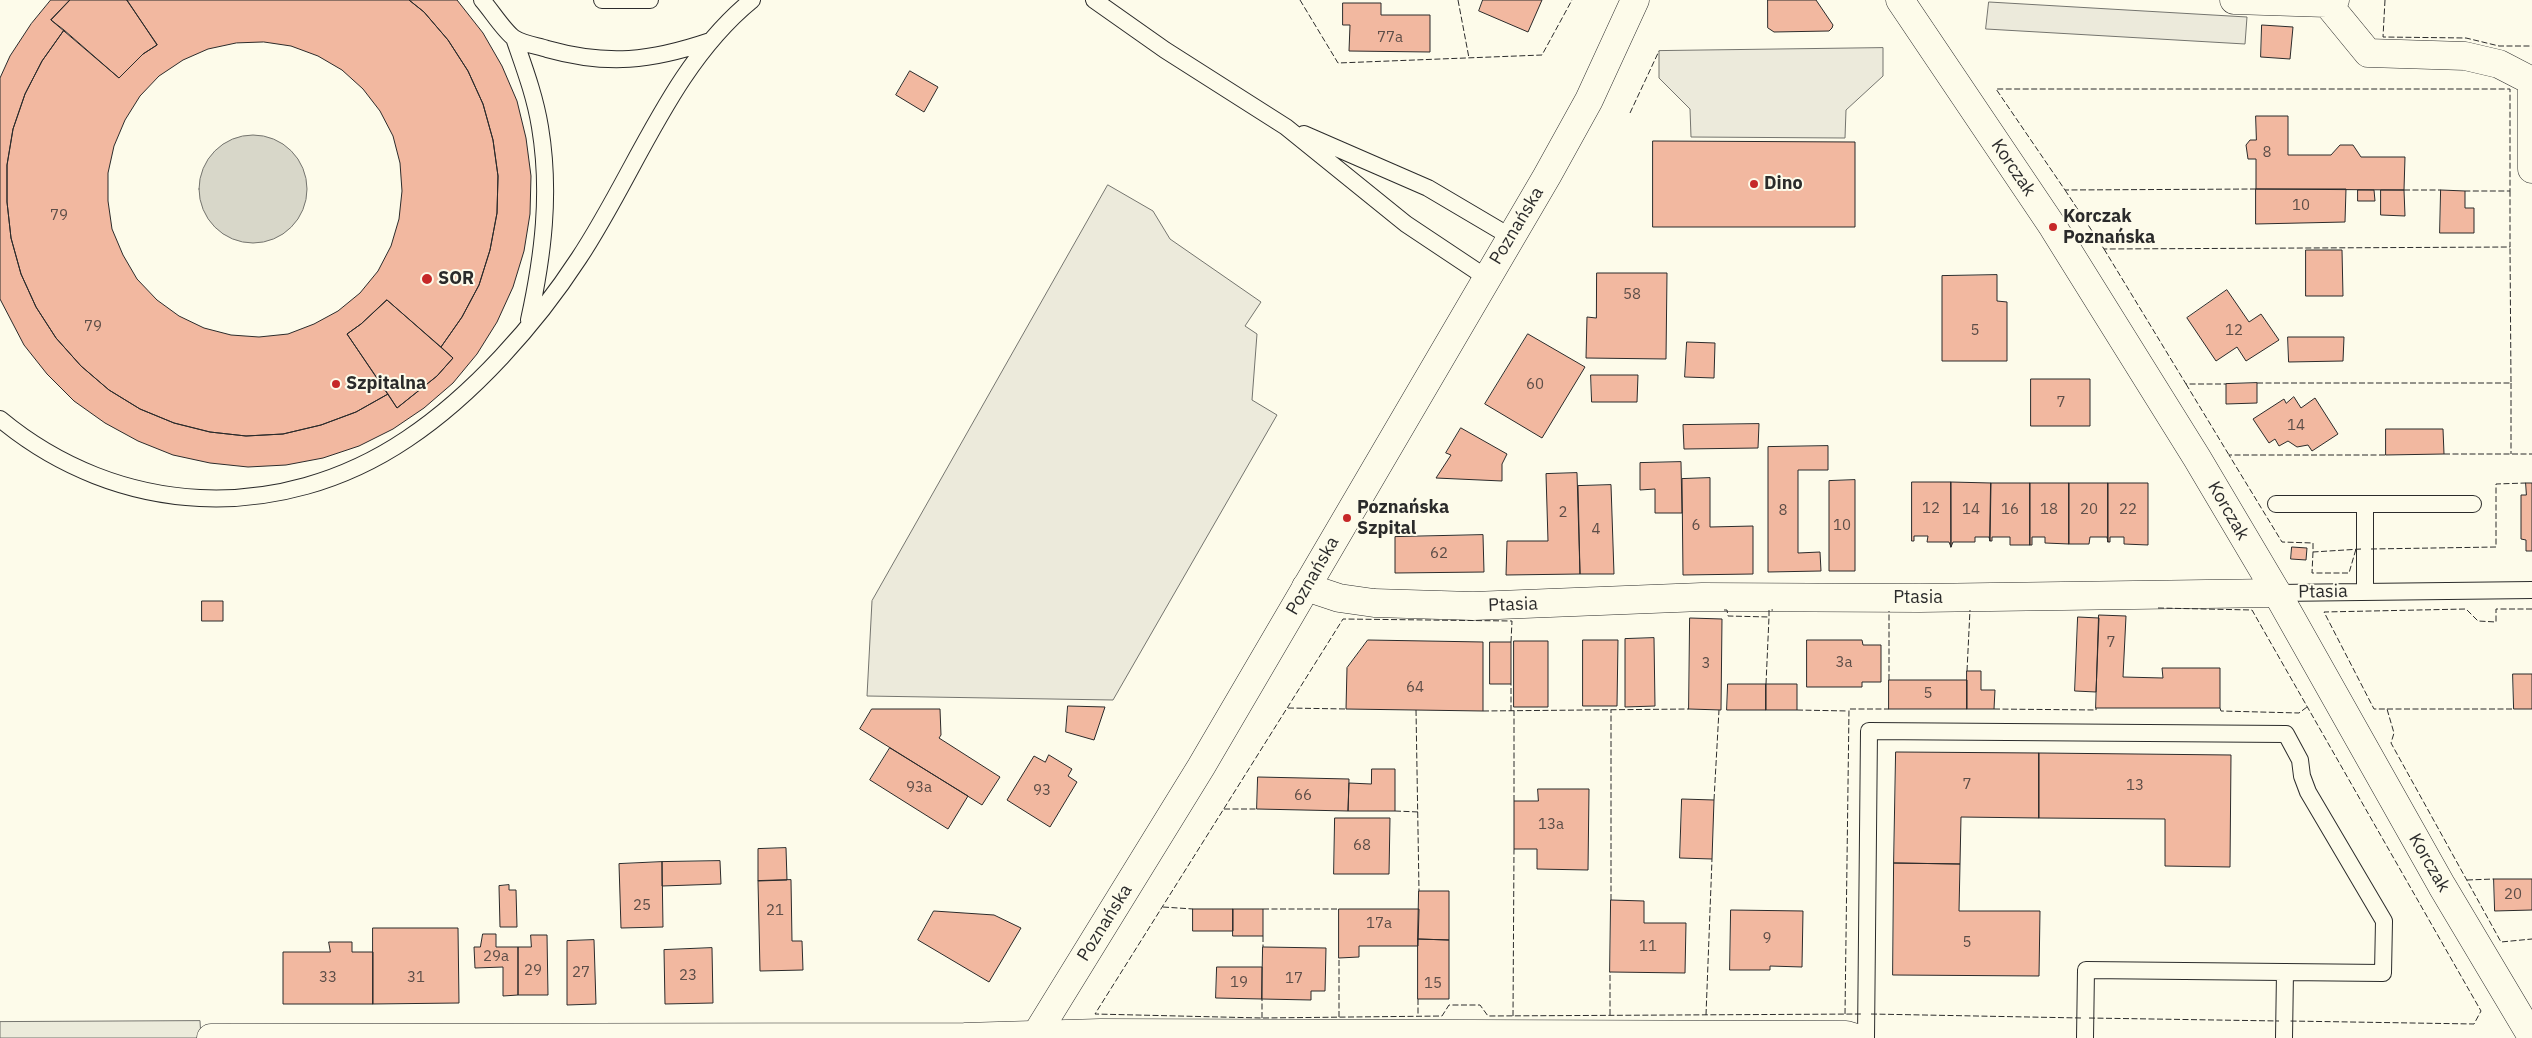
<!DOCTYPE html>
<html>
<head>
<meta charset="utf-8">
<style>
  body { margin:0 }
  canvas { display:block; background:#fdfbea }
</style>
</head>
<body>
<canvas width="2532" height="1038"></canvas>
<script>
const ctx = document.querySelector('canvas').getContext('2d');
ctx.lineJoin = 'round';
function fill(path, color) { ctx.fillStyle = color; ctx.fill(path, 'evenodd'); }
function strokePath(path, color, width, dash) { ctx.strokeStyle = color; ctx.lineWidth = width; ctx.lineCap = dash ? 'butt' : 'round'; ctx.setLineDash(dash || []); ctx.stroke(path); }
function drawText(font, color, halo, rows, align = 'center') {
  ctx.font = font + ' "IBM Plex Sans",sans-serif'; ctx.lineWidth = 4; ctx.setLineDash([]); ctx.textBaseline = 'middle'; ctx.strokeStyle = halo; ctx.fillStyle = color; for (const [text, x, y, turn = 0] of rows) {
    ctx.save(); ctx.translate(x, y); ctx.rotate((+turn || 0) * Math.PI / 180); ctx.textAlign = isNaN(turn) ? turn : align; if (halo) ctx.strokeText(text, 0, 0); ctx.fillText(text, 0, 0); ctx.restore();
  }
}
const green = new Path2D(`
  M200,1021l1,17h-201v-16z`);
const parking = new Path2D(`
  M1989,2l258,15 -2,27 -259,-15z
  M1883,48v28l-37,34 -1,28 -154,-1 -1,-28 -31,-31v-27z
  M1108,185l45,26 17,28 91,63 -16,24 12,8 -5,66 25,15 -164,285 -246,-4 5,-95z`);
const water = new Path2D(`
  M199 189a54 54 0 1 1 108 0a54 54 0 1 1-108 0Z`);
const building = new Path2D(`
  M51,0h19l-19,20 13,10 -22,31 -17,33 -12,35 -6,36v37l4,36 10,36 15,33 20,31 25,28 28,24 31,19 34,14 36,9 36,4 37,-2 38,-9 35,-13 32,-18 9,14 40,-32 16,-18 -12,-11 21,-30 17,-32 11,-35 7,-37 1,-37 -5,-36 -10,-36 -15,-33 -20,-31 -24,-28 -15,-12h48l26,33 19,33 15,35 9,37 5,38 -1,38 -6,37 -11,36 -16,35 -20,32 -24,29 -29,25 -31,21 -34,17 -36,12 -37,7 -38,2 -38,-4 -37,-8 -35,-14 -33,-18 -31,-22 -27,-27 -23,-29 -24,-46v-221l10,-22 21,-32z
  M70,0h57l30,45 -14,9 -24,24 -68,-58z
  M127,0h282l15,12 24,28 20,31 15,33 10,36 5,36 -1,37 -7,37 -11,35 -17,32 -21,30 -54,-47 -26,24 -14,10 41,60 -32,18 -35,13 -38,9 -37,2 -36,-4 -36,-9 -34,-14 -31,-19 -28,-24 -25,-28 -20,-31 -15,-33 -10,-36 -4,-36v-37l6,-36 12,-35 17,-33 22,-31 55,48 24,-24 14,-9zM264,42l27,4 27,10 24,14 21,19 17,22 13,25 7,27 2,28 -3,28 -8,27 -13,25 -18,22 -22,18 -24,13 -26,10 -29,3 -28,-2 -27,-7 -25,-12 -22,-16 -20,-21 -14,-24 -11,-26 -4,-28v-28l6,-27 11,-26 15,-24 19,-20 24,-16 25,-11 28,-6z
  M1483,0h59l-14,32 -49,-21z
  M1768,0h48l17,25 -1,3 -3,3 -55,1 -6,-4z
  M1343,3h38v12h49v37l-81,-1 1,-26h-7z
  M2262,25l31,2 -3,32 -29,-2z
  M910,71l28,16 -14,25 -28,-17z
  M2256,116h32v39h43l9,-10h13l8,12h44l-1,33 -148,-1v-30h-8l-2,-14 4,-5h6z
  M1653,141l202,1v85h-202z
  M2256,189h90l-1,33 -89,2z
  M2358,190h16l1,11h-17z
  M2381,190h23l1,26 -24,-1z
  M2441,190l24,1v17h9v25h-34z
  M2306,250h36l1,46h-37z
  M1597,273h70l-1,86 -80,-1 1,-41 9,1z
  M1997,275v26l10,1v59h-65v-85z
  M2227,290l22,32 12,-8 18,26 -33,21 -9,-14 -21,14 -29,-43z
  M387,300l66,58 -16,18 -40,32 -50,-74 14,-10z
  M1528,334l57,33 -43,71 -57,-34z
  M2288,337h56l-1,24 -54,1z
  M1687,342l28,1 -1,35 -29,-1z
  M1591,375h47l-1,27h-45z
  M2031,379h59v47h-59z
  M2257,383v20l-31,1v-20z
  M2294,397l7,11 14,-10 23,36 -26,17 -4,-6 -11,2 -9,-6 -9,5 -4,-7 -6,4 -16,-24 31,-20 2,4z
  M1759,424l-1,24 -74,1 -1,-24z
  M1461,428l46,26 -5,10v17l-66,-3 15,-23 -5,-2z
  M2386,429h57l1,25 -58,1z
  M1828,446v24h-30v83l22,-1 1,19 -53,1v-125z
  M1681,462l1,51h-27v-24l-15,1v-27z
  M1577,473l3,101 -74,1 1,-34h41l-2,-67z
  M1710,478v49l43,-1v48l-70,1 -1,-96z
  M1855,480v91h-26v-90z
  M1912,482h39v65l-2,-5h-22l1,-6h-14v5h-2z
  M1951,482l40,1 -1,58 -1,-4h-14v5h-22l-2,5z
  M1991,483h39v62h-20v-8h-18v4h-2z
  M2030,483h39v61l-24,-1v-6h-13v8h-2z
  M2069,483h39v59l-1,-5h-17l-1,7h-20z
  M2108,483h40v62l-24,-1v-7h-14v5h-2z
  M2526,483h6v68h-6v-11l-5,-1v-44h5z
  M1611,485l3,89h-34l-2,-88z
  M1483,535l1,37 -89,1v-36z
  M2292,547l15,1 -1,12 -15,-1z
  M202,601h21v20h-21z
  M2099,615l27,1 -3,61 40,1 -1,-10h58v40h-124z
  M2078,617l21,1 -3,74 -21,-1z
  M1690,618l32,1 -1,91 -32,-1z
  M1654,638l1,68 -30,1v-68z
  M1368,640l115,2v69l-137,-2 1,-41z
  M1583,640h35l-1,66h-34z
  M1807,640h55l1,5h18v37h-19v5h-55z
  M1514,641h34v66h-34z
  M1490,642h21v42h-21z
  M1967,671h14v19h14l-1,19h-27z
  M2513,674h19v35h-18z
  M1889,680h78v29h-78z
  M1728,684h38v26h-39z
  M1766,684h31v26h-31z
  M1068,706l37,1 -11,33 -28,-8z
  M872,709h68l1,26 -2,3 61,39 -18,28 -122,-76z
  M890,748l78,48 -20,33 -78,-49z
  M1896,752l143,1v65l-78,-1 -1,47 -66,-1z
  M2039,753l192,2 -1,112 -65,-1v-47l-126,-1z
  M1049,755l23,14 -4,7 9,6 -27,45 -43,-27 27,-44 11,6z
  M1372,769h23v42h-47l1,-28 22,1z
  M1258,777l91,2 -1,32 -91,-2z
  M1538,789h51l-1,81 -51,-1v-20h-23v-48h24z
  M1682,799l32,1 -2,59 -32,-1z
  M1335,818h55l-1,56h-55z
  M786,848l1,32 -29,1v-32z
  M720,861l1,23 -59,2v-24z
  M662,862l1,65 -42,1 -2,-64z
  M1894,863l66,1 -1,47h81l-1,65 -146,-1z
  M2494,879h38v31l-37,1z
  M791,880l1,61h10l1,29 -43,1 -2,-90z
  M509,885v5h7l1,37h-17l-1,-41z
  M1419,891h30v49l-31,-1z
  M1611,900l33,1v22h42l-1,50 -75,-1z
  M1193,909h40v22h-40z
  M1233,909h30v27h-30z
  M1339,909h80l-1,37h-59v11l-20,1z
  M1731,910l72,1 -1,56 -32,-1v4h-40z
  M934,911l60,4 27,13 -32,54 -71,-42z
  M373,928h85l1,75 -86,1z
  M483,934h13v13h22v48l-15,1v-29l-28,1 -1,-21h6z
  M531,935h16l1,60h-30v-48h13z
  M1418,939l31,1v59h-31z
  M594,940l2,64 -29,1v-64z
  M329,942h23v10h21v52h-90v-52h47z
  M1263,947l63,1 -1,43h-14v9l-49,-1z
  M712,948l1,55 -48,1 -1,-54z
  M1217,967h45v32l-46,-1z`);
const service = new Path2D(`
  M482,0c9,10 22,31 32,38 9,6 24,8 33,11 61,17 104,12 163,-8
  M602,0h48
  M1094,0l71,50 121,77 120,97 81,54
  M514,38c10,29 21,58 26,89 11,66 3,129 -11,193
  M1304,134l124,54 83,49
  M0,419c118,98 279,106 407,20 66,-44 129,-115 172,-181 57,-86 92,-192 173,-258
  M2276,504h89v87
  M2365,504h108
  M2277,593l255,-3
  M1866,1038l3,-307 417,3 14,26 2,16 6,16 76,129 -1,52 -297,-3 -1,68
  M2284,1038l1,-66`);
const minor = new Path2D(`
  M2234,0l93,3 8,-3
  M2327,3l41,50 97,3 34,8 33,17
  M2532,81v88
  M1306,587l33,11 35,5 99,3 229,-9 218,1 357,-5
  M211,1038l753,-1 136,-4 746,2 10,3`);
const tertiary = new Path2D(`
  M1900,0l153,227 144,231 80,135 165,293 90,151
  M1034,1038l167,-271 346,-591 42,-76 46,-100`);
const fence = new Path2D(`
  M1300,0l38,63 204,-8 30,-55
  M1458,0l11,58
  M2385,0l-2,37 83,1 33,8h33
  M1630,113l29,-62
  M2256,189l-191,1 -69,-101h514v102h-45
  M2065,190l39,59 406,-2v-56
  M2404,190h37
  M2104,249l82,135h40
  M2257,383h254l-1,-136
  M2511,383v71
  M2186,384l43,71
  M2444,454h88
  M2361,549l-48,3v-9l-31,-1 -53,-87h157
  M2371,549l125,-2v-63l30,-1
  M2313,552l-1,21h37l7,-24
  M2158,608l94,2 229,401 -7,13 -185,-3
  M2532,609h-36v13l-18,-1 -12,-12 -142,3 50,97h13l7,24 -3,10 110,199 31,-3
  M1724,610h3l1,6 41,1v-7h4
  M1511,642l1,-21 -169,-2 -248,395 167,4 180,-2 7,-11h31l8,11 373,-2
  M1967,671l3,-61
  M1889,680v-69
  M1766,684l3,-67
  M1288,708l58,1
  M2220,708l1,3 78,2 8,-6
  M1994,709l102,1v-2
  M2387,709h127
  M1416,710l3,181
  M1797,710l51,1
  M1483,711l206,-2
  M1511,711v-27
  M1714,800l5,-90
  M1514,801v-90
  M1224,809h33
  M1395,811l24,1
  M2467,880l27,-1
  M1611,900v-190
  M1163,907l30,2
  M1263,909h76
  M1263,936v11
  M1418,999v17
  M1845,1014l4,-305h40
  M1871,1014l210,4
  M1610,1015v-43
  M1706,1015l6,-156
  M1513,1016l1,-167
  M1339,1017v-59
  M1262,1018v-19
  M2089,1018l190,3`);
const markers = [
  [1754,184,5,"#c62828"],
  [2053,227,5,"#c62828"],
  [427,279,6,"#c62828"],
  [336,384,5,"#c62828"],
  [1347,518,5,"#c62828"]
];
const numberNames = [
  ["77a",1390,38],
  ["8",2267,153],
  ["10",2301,206],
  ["79",59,216],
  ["58",1632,295],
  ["79",93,327],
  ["5",1975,331],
  ["12",2234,331],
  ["60",1535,385],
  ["7",2061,403],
  ["14",2296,426],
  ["12",1931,509],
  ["14",1971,510],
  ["16",2010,510],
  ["18",2049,510],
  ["20",2089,510],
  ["22",2128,510],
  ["8",1783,511],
  ["2",1563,513],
  ["6",1696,526],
  ["10",1842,526],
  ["4",1596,530],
  ["62",1439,554],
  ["7",2111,643],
  ["3a",1844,663],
  ["3",1706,664],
  ["64",1415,688],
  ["5",1928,694],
  ["7",1967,785],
  ["13",2135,786],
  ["93a",919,788],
  ["93",1042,791],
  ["66",1303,796],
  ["13a",1551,825],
  ["68",1362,846],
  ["20",2513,895],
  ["25",642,906],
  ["21",775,911],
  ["17a",1379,924],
  ["9",1767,939],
  ["5",1967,943],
  ["11",1648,947],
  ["29a",496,957],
  ["29",533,971],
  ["27",581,973],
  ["23",688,976],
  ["33",328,978],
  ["31",416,978],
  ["17",1294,979],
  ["19",1239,983],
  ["15",1433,984]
];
const streetNames = [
  ["Korczak",2013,168,56],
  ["Poznańska",1517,226,-59],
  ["Korczak",2228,511,60],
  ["Poznańska",1313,576,-60],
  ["Ptasia",2323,592,-1],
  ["Ptasia",1918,598],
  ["Ptasia",1513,605,-2],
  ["Korczak",2429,863,60],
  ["Poznańska",1105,923,-58]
];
const poiNames = [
  ["Dino",1764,184],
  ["Korczak",2063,217],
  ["Poznańska",2063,238],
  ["SOR",438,279],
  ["Szpitalna",346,384],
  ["Poznańska",1357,508],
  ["Szpital",1357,529]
];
fill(green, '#ecebdb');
strokePath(green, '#74746e', 1);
fill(parking, '#eceadb');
strokePath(parking, '#74746e', 1);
fill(water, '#d8d7c9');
strokePath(water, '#74746e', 1);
fill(building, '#f2b8a0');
strokePath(building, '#2b2b2b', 1);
strokePath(service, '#2b2b2b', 18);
strokePath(minor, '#2b2b2b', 29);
strokePath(tertiary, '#2b2b2b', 29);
strokePath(service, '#fdfbea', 16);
strokePath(minor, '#fdfbea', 28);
strokePath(tertiary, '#fdfbea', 28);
strokePath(fence, '#2b2b2b', 1, [6, 2.5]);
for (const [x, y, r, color] of markers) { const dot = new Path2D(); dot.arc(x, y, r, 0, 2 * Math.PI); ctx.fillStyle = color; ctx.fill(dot); strokePath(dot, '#fdfbea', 2); }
drawText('15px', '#5d4e48', null, numberNames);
drawText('18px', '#2b2b2b', '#fdfbea', streetNames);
drawText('bold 18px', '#2b2b2b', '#fdfbea', poiNames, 'left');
</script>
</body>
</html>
